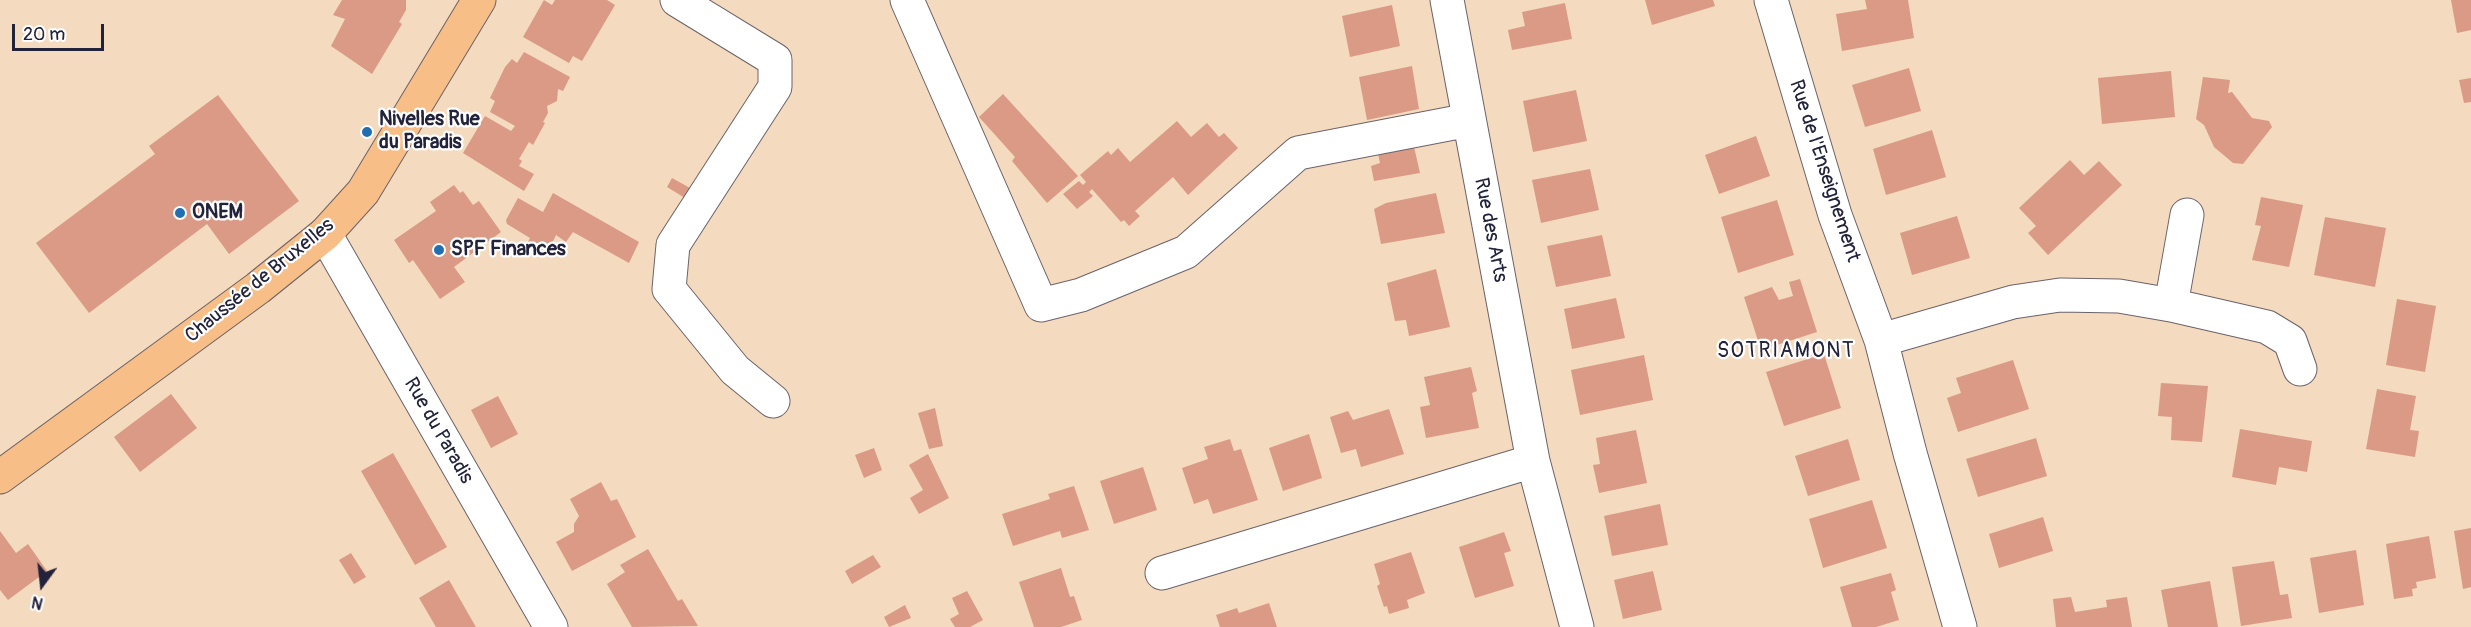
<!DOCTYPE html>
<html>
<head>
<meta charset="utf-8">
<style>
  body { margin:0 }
  #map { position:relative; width:2471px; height:627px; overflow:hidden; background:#f4dabe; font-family:Pangolin,sans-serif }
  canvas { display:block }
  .north { position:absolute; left:12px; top:555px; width:60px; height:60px; -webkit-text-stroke:4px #fff; paint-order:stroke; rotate:195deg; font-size:16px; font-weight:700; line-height:24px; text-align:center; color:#22223b }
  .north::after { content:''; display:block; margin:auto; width:21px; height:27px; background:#22223b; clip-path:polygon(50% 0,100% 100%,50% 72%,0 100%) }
  .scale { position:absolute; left:12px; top:24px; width:92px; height:27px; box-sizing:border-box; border:3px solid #22223b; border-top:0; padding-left:8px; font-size:18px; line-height:21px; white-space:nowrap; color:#22223b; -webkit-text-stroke:4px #fff; paint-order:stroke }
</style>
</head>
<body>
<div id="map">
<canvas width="2471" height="627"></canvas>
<div class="north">N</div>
<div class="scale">20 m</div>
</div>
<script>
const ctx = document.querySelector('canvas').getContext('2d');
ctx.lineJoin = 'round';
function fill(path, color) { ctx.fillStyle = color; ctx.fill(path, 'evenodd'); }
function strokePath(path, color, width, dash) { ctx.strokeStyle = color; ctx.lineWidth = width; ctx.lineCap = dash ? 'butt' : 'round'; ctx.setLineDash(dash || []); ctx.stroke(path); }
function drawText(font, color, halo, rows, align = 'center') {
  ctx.font = font + ' Pangolin,sans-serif'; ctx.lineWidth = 4.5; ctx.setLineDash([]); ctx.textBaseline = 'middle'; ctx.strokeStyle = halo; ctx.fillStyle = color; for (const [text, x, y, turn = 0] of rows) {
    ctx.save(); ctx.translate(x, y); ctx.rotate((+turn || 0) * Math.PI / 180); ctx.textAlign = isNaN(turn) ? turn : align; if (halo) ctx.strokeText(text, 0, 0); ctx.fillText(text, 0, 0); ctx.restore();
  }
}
const building = new Path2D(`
  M342,0h64v10l-7,12 3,2 -30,50 -41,-28 14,-27 -12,-4z
  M544,0l8,5 3,-5h52l8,5 -33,56 -9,-5 -4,7 -46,-26z
  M1645,0h68l2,6 -63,19z
  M1865,0h43l6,38 -72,13 -6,-37 31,-5z
  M2451,0h20v30l-14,3z
  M1565,3l7,36 -60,11 -4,-20 17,-4 -3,-14z
  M1392,5l8,41 -50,11 -8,-41z
  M524,52l46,25 -7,14 -5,-2 -1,12 -10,5 1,7 -5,9 2,1 -12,22 -4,-3 -10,17 3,2 -3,5 15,8 -10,17 -61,-38 22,-37 26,15 4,-5 -25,-14 5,-11 -5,-3 15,-31 7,-8 5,4z
  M1412,66l7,43 -52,11 -8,-43z
  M1909,68l12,43 -56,16 -13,-42z
  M2171,71l4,46 -73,7 -4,-46z
  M2203,77l27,3 -2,13 4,-1 20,26 17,3 3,6 -29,37 -10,-1 -19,-16 -10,-22 -8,-6z
  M2471,78v24l-7,1 -5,-23z
  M1576,90l11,51 -54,11 -10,-51z
  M1003,94l75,82 -31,27 -35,-42 3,-4 -36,-40z
  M218,95l81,106 -70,53 -22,-30 -118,89 -53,-70 119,-89 -6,-8z
  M1177,121l14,16 16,-14 12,14 5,-4 14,15 -50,47 -15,-18 -38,34 5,5 -11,10 -5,-6 -3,2 -29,-33 -3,3 4,4 -16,13 -14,-15 16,-13 4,4 3,-3 -6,-7 28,-24 3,4 7,-7 12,14z
  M1932,130l14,47 -60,18 -13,-46z
  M1756,136l14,40 -51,18 -14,-39z
  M1412,138l8,35 -46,8 -3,-15 9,-3 -4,-18z
  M2070,160l14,15 15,-14 23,24 -74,70 -20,-22 8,-7 -17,-18z
  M1590,169l9,41 -58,13 -9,-43z
  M672,178l18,10 -5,10 -18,-11z
  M454,185l6,8 3,-2 10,14 6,-4 22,31 -47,35 11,15 -25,17 -27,-39 -4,3 -15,-23 42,-29 -6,-9z
  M553,193l86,49 -10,21 -56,-31 -7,10 -10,-7 -7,15 -13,1 -10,-5 4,-8 -23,-14 -1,-4 12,-22 25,14z
  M1436,193l9,40 -64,11 -7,-35 12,-6z
  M2261,197l42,8 -14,62 -37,-7 9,-34 -6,-1z
  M1777,200l17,55 -56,18 -17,-56z
  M1957,216l13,42 -58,17 -12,-42z
  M2325,217l61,11 -11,59 -61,-12z
  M1602,235l9,41 -55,11 -9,-41z
  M1436,269l14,58 -41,9 -3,-16 -11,1 -8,-38z
  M1800,279l17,53 -56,18 -17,-53 28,-10 7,13 14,-4 -4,-14z
  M1616,298l9,40 -53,11 -8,-40z
  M2397,299l39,7 -11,66 -39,-7z
  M1824,354l17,54 -57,18 -18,-54z
  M1644,355l9,45 -73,15 -9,-45z
  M2013,360l16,49 -71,23 -11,-34 14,-5 -5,-15z
  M1471,367l6,24 -5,2 7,35 -53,10 -6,-31 10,-2 -6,-28z
  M2161,383l47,3 -6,56 -31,-2 1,-23 -14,-1z
  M2377,389l39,7 -6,34 9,1 -4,26 -49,-8z
  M171,394l26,34 -57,44 -26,-35z
  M498,396l20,38 -27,14 -20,-38z
  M935,408l8,38 -14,3 -11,-36z
  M1389,409l15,45 -43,13 -5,-18 -15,4 -11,-36 18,-6 5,9z
  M2240,429l72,12 -5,31 -28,-5 -3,18 -44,-8z
  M1636,430l11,53 -48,10 -6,-28 7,-1 -4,-26z
  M1309,434l13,44 -39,13 -14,-43z
  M2036,438l11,38 -69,21 -12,-38z
  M1230,439l4,12 7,-2 17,51 -45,14 -5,-15 -14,5 -12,-36 26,-9 -4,-12z
  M1848,439l12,41 -52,16 -13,-40z
  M874,448l8,22 -18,8 -9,-23z
  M393,453l54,94 -32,18 -54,-94z
  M928,454l21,44 -30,16 -9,-16 13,-8 -14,-25z
  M1143,467l14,43 -43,14 -14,-43z
  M601,482l10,19 6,-2 19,38 -64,34 -16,-29 18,-10v-8l5,-8 -9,-17z
  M1074,486l15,44 -27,8 -2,-7 -47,15 -11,-32 48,-15 -2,-5z
  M1872,500l15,48 -64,20 -14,-49z
  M1660,504l8,41 -56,11 -8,-40z
  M2043,517l10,34 -54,17 -10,-34z
  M2471,528v59l-8,2 -9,-58z
  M0,531l16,22 12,-9 19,27 -39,29 -8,-10z
  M1504,532l7,19 -7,2 10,33 -39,12 -16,-51z
  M2429,536l7,42 -20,4 1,6 -5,1 1,7 -19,3 -8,-55z
  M648,549l30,52 4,-2 16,27 -66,1 -25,-43 18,-12 -5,-7z
  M2356,550l8,55 -45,8 -9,-55z
  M1411,552l14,41 -18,7 2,8 -20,6 -2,-8 -3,1 -7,-21 3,-2 -6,-20z
  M351,553l15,24 -12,7 -15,-24z
  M873,555l8,12 -29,17 -7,-13z
  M2274,561l6,34 8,-1 4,24 -51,8 -9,-59z
  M1061,568l9,29 4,-1 8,24 -21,7h-27l-15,-45z
  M1653,571l9,39 -39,9 -9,-39z
  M1891,573l5,17 -5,2 8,28 -23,7h-24l-12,-40z
  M449,580l20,35 7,12h-40l-17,-29z
  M2210,581l8,46h-50l-7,-37z
  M967,591l16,29 -13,7h-15l-5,-8 9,-5 -7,-16z
  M2071,597l4,15 32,-5 -1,-7 21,-3 5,30h-76l-3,-28z
  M1269,603l8,24h-57l-4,-12 21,-7 2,5z
  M905,605l6,13 -22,9 -5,-10z`);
const minor = new Path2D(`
  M677,0l98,60v27l-102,158 -4,44 66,81 38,31
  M907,0l134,305 40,-10 105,-43 112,-99 171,-33
  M1447,0l86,461 44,166
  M1771,0l64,215 46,125 29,113 50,174
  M325,234l226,393
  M2171,305l16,-90
  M1881,340l132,-38 47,-7 59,1 52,9 96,22 23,14 10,28
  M1162,573l371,-112`);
const major = new Path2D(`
  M0,477l258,-189 67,-54 38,-42 116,-192`);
const markers = [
  [367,132,6,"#1f6fb2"],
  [180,213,6,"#1f6fb2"],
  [439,250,6,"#1f6fb2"]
];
const poiNames = [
  ["Nivelles Rue",379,120],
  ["du Paradis",379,143],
  ["ONEM",192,213],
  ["SPF Finances",451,250]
];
const streetNames = [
  ["Rue de l'Enseignement",1824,171,72],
  ["Rue des Arts",1490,230,79],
  ["Chaussée de Bruxelles",260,281,-39],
  ["Rue du Paradis",438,431,60]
];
const neighbourhoodNames = [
  ["SOTRIAMONT",1786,352]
];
fill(building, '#da9a86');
strokePath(minor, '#6c6269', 35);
strokePath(major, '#6c6269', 35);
strokePath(minor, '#fff', 33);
strokePath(major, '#f7be87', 33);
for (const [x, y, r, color] of markers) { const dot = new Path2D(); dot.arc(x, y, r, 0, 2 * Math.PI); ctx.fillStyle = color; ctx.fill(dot); strokePath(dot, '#fff', 2); }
drawText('bold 20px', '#22223b', '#fff', poiNames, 'left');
drawText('20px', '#22223b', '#fff', streetNames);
ctx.letterSpacing = '1.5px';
drawText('21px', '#22223b', '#fff', neighbourhoodNames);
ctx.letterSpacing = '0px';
</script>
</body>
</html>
